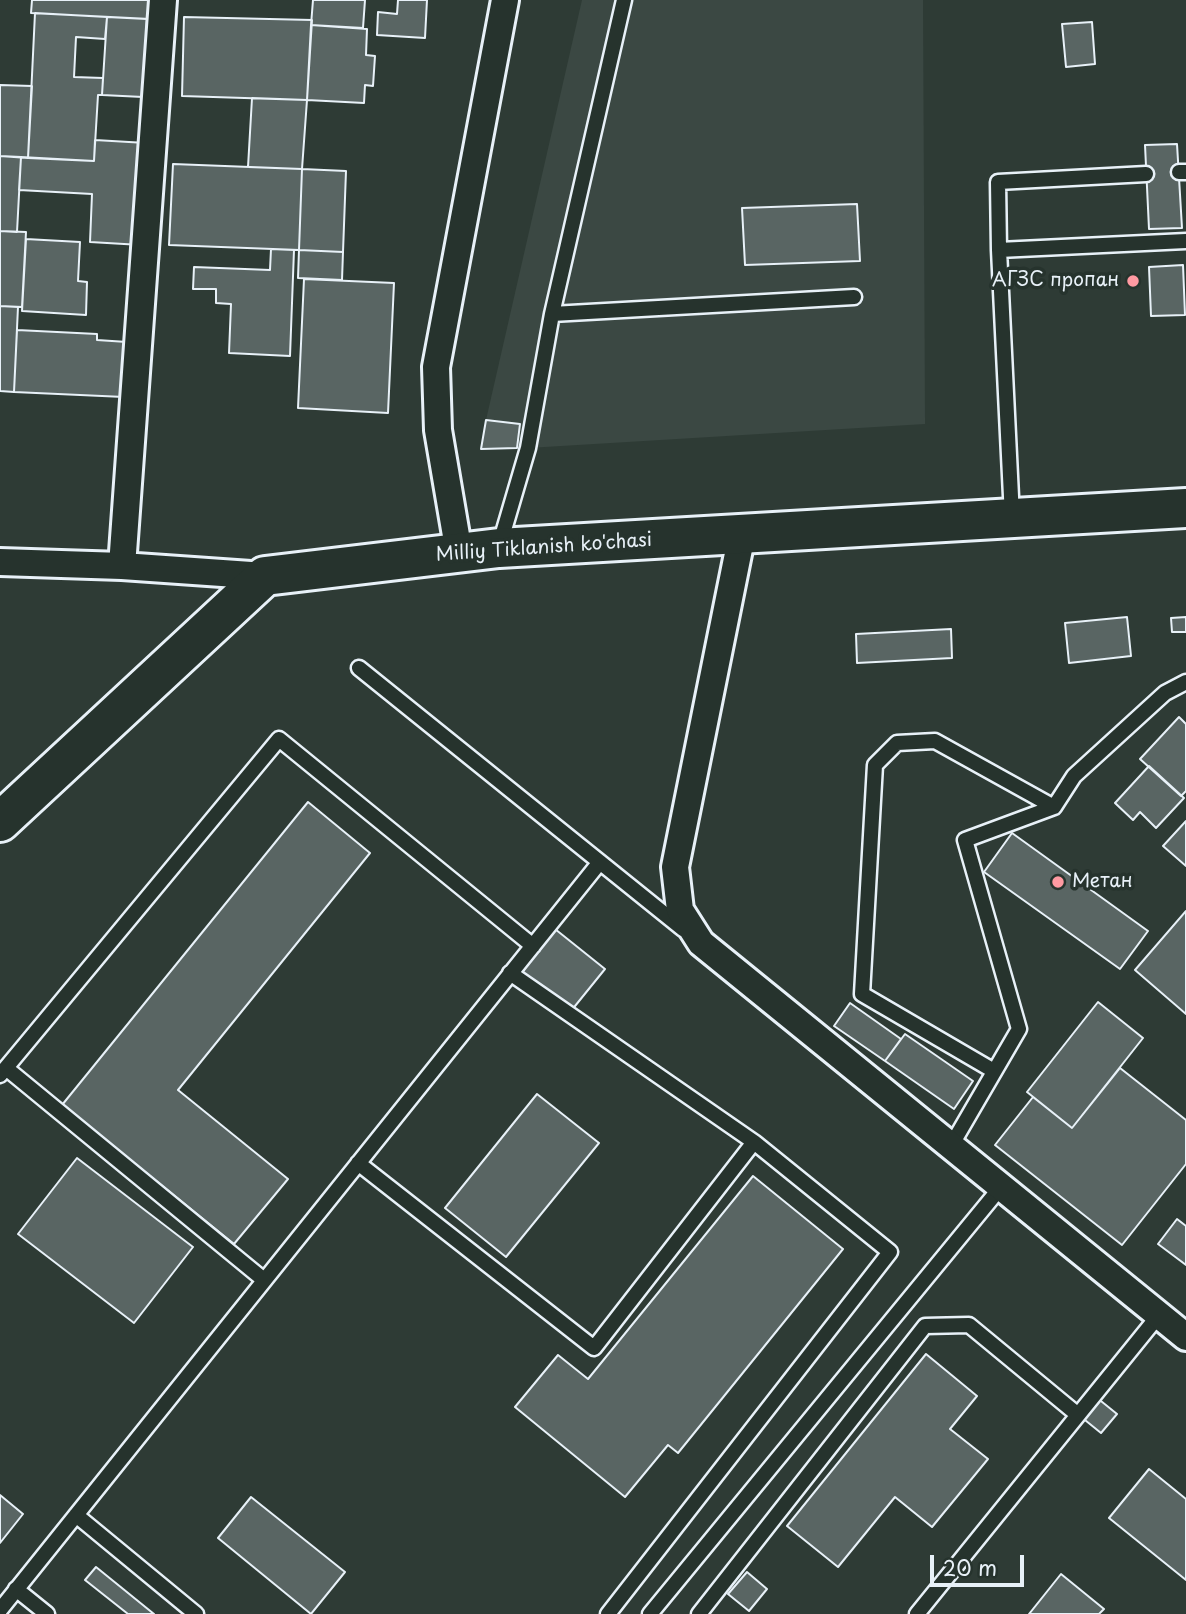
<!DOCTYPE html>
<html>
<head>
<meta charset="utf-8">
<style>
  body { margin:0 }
  #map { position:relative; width:1186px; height:1614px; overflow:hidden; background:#2e3b35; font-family:"Playpen Sans",sans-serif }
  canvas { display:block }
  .scale { position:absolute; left:930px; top:1555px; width:94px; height:32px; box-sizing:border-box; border:4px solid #e8f1f8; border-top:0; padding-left:9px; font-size:21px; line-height:24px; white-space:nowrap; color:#e8f1f8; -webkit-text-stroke:5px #26332d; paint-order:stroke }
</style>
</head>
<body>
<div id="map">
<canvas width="1186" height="1614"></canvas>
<div class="scale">20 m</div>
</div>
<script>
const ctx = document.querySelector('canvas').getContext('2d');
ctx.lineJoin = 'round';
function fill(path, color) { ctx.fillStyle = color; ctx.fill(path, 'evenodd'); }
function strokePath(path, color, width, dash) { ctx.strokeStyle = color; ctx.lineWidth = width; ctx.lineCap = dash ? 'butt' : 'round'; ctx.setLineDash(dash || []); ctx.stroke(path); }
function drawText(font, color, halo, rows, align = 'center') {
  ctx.font = font + ' "Playpen Sans",sans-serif'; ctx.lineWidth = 7; ctx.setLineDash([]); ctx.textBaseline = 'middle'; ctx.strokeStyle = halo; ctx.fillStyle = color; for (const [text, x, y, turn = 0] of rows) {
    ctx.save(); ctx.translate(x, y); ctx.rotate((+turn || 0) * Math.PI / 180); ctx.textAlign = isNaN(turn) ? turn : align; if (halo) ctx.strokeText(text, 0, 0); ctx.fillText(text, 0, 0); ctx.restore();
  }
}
const built = new Path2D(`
  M582,0h341l2,424 -397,24 -47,1 5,-29z`);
const building = new Path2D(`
  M32,0h119l-1,19 -119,-6z
  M313,0h52l-2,28 -52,-3z
  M398,0h29l-2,38 -48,-3 1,-23 19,2z
  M35,13l72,4 -2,22 -29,-2 -2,40 29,1 -1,17h-4l-4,66 -66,-3z
  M107,17l40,2 -4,78 -41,-2z
  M184,17l128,3 -5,80 -125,-4z
  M1092,22l3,42 -29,3 -4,-43z
  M311,25l56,4 -1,26 9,1 -2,30 -8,-1 -1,18 -57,-3z
  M0,85l32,1 -4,72 -28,-2z
  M252,98l55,2 -5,69 -54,-2z
  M95,140l51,3 -5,102 -51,-3 2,-48 -73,-4 2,-33 73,4z
  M1177,144l5,84 -33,1 -4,-84z
  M0,156l21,1 -4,75 -17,-1z
  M173,164l129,5 -3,81 -130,-5z
  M302,169l44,2 -3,81 -44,-2z
  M857,204l3,57 -115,4 -3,-57z
  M0,231l26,1 -4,75 -22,-1z
  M26,239l54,3 -2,39 9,1 -1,33 -64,-4z
  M271,249l23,1 -4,106 -61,-3 2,-49 -15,-1v-14h-23l1,-22 76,3z
  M299,250l44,2 -1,28 -44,-2z
  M1183,265l2,50 -34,1 -2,-49z
  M304,279l90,4 -6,130 -90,-5z
  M0,306l18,1 -4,85 -14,-1z
  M17,330l80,4v6l30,2 -3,55 -110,-5z
  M486,420l34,4 -3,24 -36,1z
  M1127,617l4,39 -62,7 -4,-40z
  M1186,617v15h-14l-1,-14z
  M951,629l1,29 -95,5 -1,-29z
  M1179,717l7,7v67l-5,5 -41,-37z
  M1149,766l35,32 -28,30 -16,-16 -7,8 -18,-17z
  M308,802l62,51 -192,237 110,89 -54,65 -172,-139z
  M1186,821v45l-23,-20z
  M1012,833l136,98 -28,38 -136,-97z
  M1186,911v103l-51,-44z
  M555,929l50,40 -34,42 -51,-41z
  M1098,1002l45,36 -71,90 -45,-36z
  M850,1003l51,36 -16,22 -51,-35z
  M905,1034l68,47 -19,28 -69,-48z
  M1120,1068l66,52v44l-64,81 -127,-100 38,-48 39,31z
  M537,1094l62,49 -93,114 -61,-49z
  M77,1158l116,89 -59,76 -116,-89z
  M753,1176l90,73 -165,204 -10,-8 -43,52 -110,-90 43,-52 30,24z
  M1177,1219l9,7v39l-28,-21z
  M926,1354l51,42 -27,33 38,30 -56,68 -37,-30 -57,70 -51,-41z
  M1096,1397l21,17 -16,19 -21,-17z
  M1149,1469l37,30v81l-77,-62z
  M0,1495l23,19 -23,29z
  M251,1497l94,75 -34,42 -93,-76z
  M96,1567l58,47h-26l-43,-34z
  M747,1572l20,17 -18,22 -21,-17z
  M1061,1574l43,35 -5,5h-70z`);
const lane = new Path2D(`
  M1179,172h7
  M999,250l-1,-68 148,-8
  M552,314l302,-17
  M1012,517l-13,-267 187,-9
  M499,547l29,-99 24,-134 72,-314
  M359,668l324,261
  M510,973l244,169 136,110 -282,362
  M6,1068l258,212
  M994,1071l-132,-77 13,-229 22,-22 38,-2 119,66
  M0,1075l279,-336 254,207
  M951,1146l68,-117 -54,-189 89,-33 20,-31 91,-83 21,-11
  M358,1163l236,185 160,-206
  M76,1515l120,99
  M16,1589l31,25
  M0,1610l600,-748
  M650,1614l351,-427
  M699,1614l226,-288 44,-1 109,90
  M917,1614l242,-299`);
const street = new Path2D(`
  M742,534l-67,333 5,43 21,33 485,394
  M459,553l-21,-123 -2,-63 69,-367
  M0,562l122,4 143,10
  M122,566l41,-566`);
const secondary = new Path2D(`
  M0,822l265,-246 234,-28 687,-40`);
const markers = [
  [1133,281,7,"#ff9aa2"],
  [1058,882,7,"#ff9aa2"]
];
const poiNames = [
  ["АГЗС пропан",1119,281],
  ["Метан",1072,882,"left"]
];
const streetNames = [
  ["Milliy Tiklanish ko'chasi",544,548,-4]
];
fill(built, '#3b4843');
fill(building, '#596563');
strokePath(building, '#e8f1f8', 2);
strokePath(lane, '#e8f1f8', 19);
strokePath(street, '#e8f1f8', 32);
strokePath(secondary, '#e8f1f8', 44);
strokePath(lane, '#26332d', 14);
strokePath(street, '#26332d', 26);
strokePath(secondary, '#26332d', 38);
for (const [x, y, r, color] of markers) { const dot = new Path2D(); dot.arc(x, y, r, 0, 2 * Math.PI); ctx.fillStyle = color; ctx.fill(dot); strokePath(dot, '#26332d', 2.5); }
drawText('19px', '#e8f1f8', '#26332d', poiNames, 'right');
drawText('19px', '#e8f1f8', '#26332d', streetNames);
</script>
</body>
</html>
